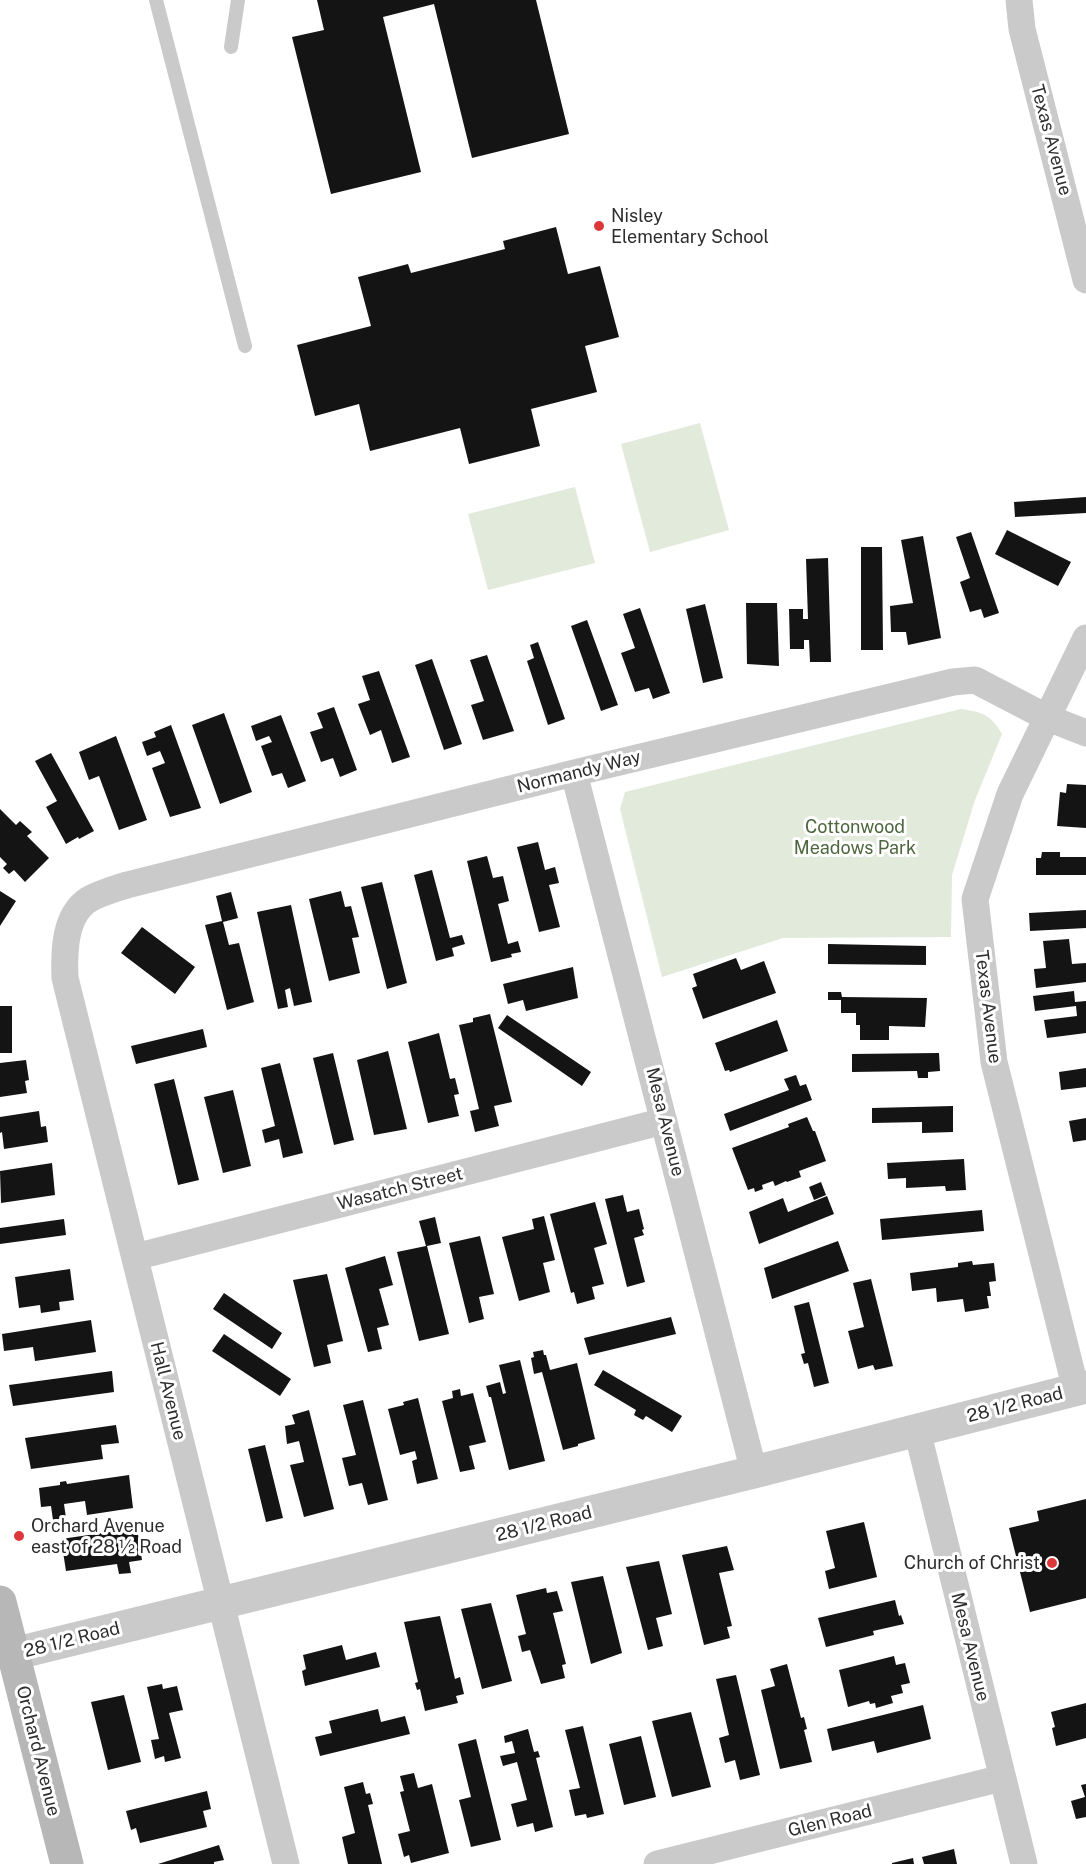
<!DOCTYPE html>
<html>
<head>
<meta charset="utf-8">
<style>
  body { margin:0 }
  canvas { display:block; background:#fff }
</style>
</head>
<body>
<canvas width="1086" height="1864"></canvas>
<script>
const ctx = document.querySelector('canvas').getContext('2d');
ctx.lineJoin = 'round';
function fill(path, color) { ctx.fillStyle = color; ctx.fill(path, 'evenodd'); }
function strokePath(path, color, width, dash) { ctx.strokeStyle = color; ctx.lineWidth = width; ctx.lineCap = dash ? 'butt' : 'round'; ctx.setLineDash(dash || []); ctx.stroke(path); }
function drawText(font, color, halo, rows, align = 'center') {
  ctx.font = font + ' "Public Sans",sans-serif'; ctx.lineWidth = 6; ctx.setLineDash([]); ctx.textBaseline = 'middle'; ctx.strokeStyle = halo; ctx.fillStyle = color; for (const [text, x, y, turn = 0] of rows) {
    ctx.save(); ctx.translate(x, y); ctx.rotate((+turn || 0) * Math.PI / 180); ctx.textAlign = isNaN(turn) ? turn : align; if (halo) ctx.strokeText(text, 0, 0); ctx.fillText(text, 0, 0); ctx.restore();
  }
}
const green = new Path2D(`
  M700,423l29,107 -79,22 -29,-108z
  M575,487l20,76 -107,27 -20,-76z
  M961,709c22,3 30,6 41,25l-27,66 -23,75 -1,62 -168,1 -121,39 -42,-168 5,-17z`);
const building = new Path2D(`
  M317,0h219l33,134 -97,24 -38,-154 -51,13 38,155 -90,22 -39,-157 32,-7z
  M556,227l12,47 32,-8 19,71 -34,9 12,46 -66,17 9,37 -71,18 -9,-36 -90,23 -11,-47 -44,12 -18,-71 74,-19 -13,-49 50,-13 3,9 94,-24 -2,-8z
  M1086,497v16l-71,4 -1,-15z
  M1007,530l64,32 -13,24 -63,-32z
  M971,532l28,81 -15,5 -3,-9 -11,3 -10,-30 10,-4 -14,-41z
  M923,536l18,102 -33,7 -2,-13h-15l-1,-26 23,-3 -12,-63z
  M861,547h21l1,103h-22z
  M828,558l3,104h-21l-1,-22h-5v9h-14l-1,-40h14v10h5l-2,-60z
  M746,603h31l2,63 -32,-2z
  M705,604l18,74 -20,5 -17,-74z
  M640,608l30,85 -17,6 -4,-11 -14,4 -14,-39 14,-5 -12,-34z
  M587,620l31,85 -17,6 -30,-85z
  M538,642l27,77 -17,6 -21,-64 7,-3 -4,-13z
  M487,655l27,76 -31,9 -12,-35 13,-4 -14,-41z
  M432,659l30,85 -18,6 -29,-85z
  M379,671l31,86 -18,6 -11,-33 -11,5 -12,-31 12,-4 -8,-24z
  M334,707l23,63 -17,7 -7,-19 -12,4 -11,-30 13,-4 -6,-15z
  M224,713l28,79 -32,12 -28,-79z
  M281,715l25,66 -18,7 -6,-15 -10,3 -11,-30 11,-4 -3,-6 -13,5 -5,-15z
  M171,725l30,83 -31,9 -18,-49 13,-5 -5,-12 -13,5 -5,-14 14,-5 -2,-5z
  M116,736l31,84 -28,10 -20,-54 -10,4 -10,-28z
  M51,753l43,78 -15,8 -1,-2 -12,7 -20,-37 11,-6 -22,-40z
  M1067,784l19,1v43l-29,-2 3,-34 6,1z
  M0,809l16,16 4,-4 12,11 -5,4 22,22 -24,24 -11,-12 -5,4 -6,-6 4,-4 -7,-7z
  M538,842l7,28 10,-3 4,16 -10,2 11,42 -21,5 -22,-85z
  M1042,852h18v5h26v18h-50v-17h5z
  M487,856l6,22 10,-2 6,25 -11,3 10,40 10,-3 3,11 -10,2 1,3 -21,5 -24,-101z
  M432,870l18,68 12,-3 3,9 -13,4 2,8 -18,5 -22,-86z
  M382,882l25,101 -20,6 -26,-102z
  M0,891l16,10 -16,25z
  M341,891l4,16 6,-1 8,31 -7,1 8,35 -31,8 -20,-82z
  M231,892l7,26 -15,4 6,23 10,-2 15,59 -27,8 -22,-85 17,-4 -6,-25z
  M291,905l21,97 -18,4 -4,-18 -5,2 3,17 -10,2 -21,-97z
  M1086,910v18l-56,3 -1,-18z
  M142,927l53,40 -20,27 -54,-41z
  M1069,939l3,25 14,-1v19l-50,6 -2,-19 12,-1 -3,-27z
  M828,944l98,2v19l-98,-1z
  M736,958l5,12 23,-9 12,32 -73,26 -11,-31 5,-2 -4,-12z
  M573,967l5,31 -52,13 -3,-11 -15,4 -5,-20z
  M1074,991l1,11 11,-1v32l-39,5 -3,-18 33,-4 -1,-10 -41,5 -2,-15z
  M828,992h13l1,5 85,1 -2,29 -36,-1v14h-29v-15h-4v-12h-15v-13h-13z
  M0,1006h12v47h-12z
  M490,1014l22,88 -18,4 5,20 -24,6 -5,-21 9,-2 -20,-84 14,-3v-4z
  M507,1015l84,57 -9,14 -84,-58z
  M777,1020l11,31 -58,21 -1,-2 -4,1 -10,-28z
  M203,1029l4,18 -71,17 -5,-18z
  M439,1033l11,46 5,-1 4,16 -5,1 5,21 -31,7 -20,-81z
  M388,1051l19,78 -33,6 -17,-75z
  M333,1053l21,87 -20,5 -21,-87z
  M939,1053l1,18 -12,1v6h-10l-1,-7 -65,1v-18z
  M26,1060l3,20 -4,1 2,12 -27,4v-34z
  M280,1063l23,90 -20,5 -4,-19 -14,4 -3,-13 13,-4 -14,-58z
  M1086,1068v19l-25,3 -2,-18z
  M796,1075l4,11 6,-2 6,16 -82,31 -6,-17 65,-24 -5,-11z
  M174,1079l25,101 -21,5 -24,-101z
  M233,1090l18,76 -28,7 -19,-76z
  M953,1106v26l-31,1v-11l-50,1v-15z
  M39,1111l2,16 5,-1 2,16 -44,7 -2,-17 -2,1v-16z
  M807,1117l6,14h2l11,30 -27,10 2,6 -14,5 -1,-1 -11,5 -2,-5 -11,4 1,4 -8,3 -1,-4 -6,2 -16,-42 57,-21 -1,-3z
  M1086,1118v22l-13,2 -4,-21z
  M964,1159l2,31 -20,1 -1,-5 -39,2v-10l-18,1 -1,-16z
  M52,1163l3,32 -54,8 -1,-32z
  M821,1182l5,13 -12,5 -5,-13z
  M623,1195l4,17 12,-3 5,20 -2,1 2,5 -10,3 11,44 -18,5 -22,-88z
  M827,1196l7,18 -75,30 -10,-32 34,-14 5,14z
  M595,1202l12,42 -13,4 10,36 -12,3 3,12 -18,5 -3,-12 -3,1 -21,-79z
  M982,1210l2,21 -102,9 -2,-21z
  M544,1216l11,44 -12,3 7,29 -31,9 -17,-64 32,-8 -2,-10z
  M435,1217l6,26 -14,3 22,88 -30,7 -22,-89 29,-6 -7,-25z
  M64,1219l2,16 -66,9v-16z
  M480,1236l14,58 -15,3 5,22 -15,4 -20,-80z
  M838,1241l11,30 -77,28 -8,-31z
  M385,1256l8,29 -14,4 10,36 -12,3 5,21 -14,3 -23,-84z
  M972,1261l1,4 21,-2 2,18 -7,1 2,14h-4l2,12 -24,4 -2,-13 -26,3 -1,-14 -24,3 -2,-18 48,-6v-4z
  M70,1269l4,31 -15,2 1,8 -19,3 -1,-8 -21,3 -4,-31z
  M327,1274l16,67 -16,4 4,18 -17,4 -21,-87z
  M871,1279l22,87 -18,4 -2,-5 -15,4 -10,-38 16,-4 -11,-44z
  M224,1293l58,40 -10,16 -59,-40z
  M809,1302l20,81 -15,4 -6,-24 -4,1 -3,-10 4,-1 -11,-47z
  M671,1317l5,17 -87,21 -5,-17z
  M91,1320l5,32 -61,9 -2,-14 -29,4 -2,-17z
  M224,1334l67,45 -11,17 -68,-45z
  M543,1350l1,5h2l4,15 27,-7 18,76 -17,5v2l-15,4 -21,-78 -8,2 -3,-16 3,-1 -1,-5z
  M520,1360l25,101 -36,9 -18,-73h-2l-3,-11 14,-4 3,12 3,-1 -7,-28z
  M603,1370l79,46 -10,16 -26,-16 -3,4 -9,-5 2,-5 -42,-25z
  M112,1371l2,21 -101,14 -4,-21z
  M460,1389l1,7 12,-3 13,49 -17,4 6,23 -15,3 -18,-71 11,-3 -1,-7z
  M418,1398l20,81 -21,5 -5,-23 5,-2 -2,-8 -15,4 -12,-46 16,-4 -1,-3z
  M363,1400l25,100 -20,5 -6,-22 -13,3 -7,-28 14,-3 -13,-50z
  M309,1410l25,99 -30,8 -14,-52 14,-3 -5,-21 -12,3 -2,-18 10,-2 -3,-9z
  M116,1425l3,18 -18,2 2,14 -72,10 -6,-31z
  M265,1445l18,73 -17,4 -18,-73z
  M129,1475l4,33 -46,7 -2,-14 -21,3 2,14 -13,2 -2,-14 -10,1 -2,-19 21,-3v-3l6,-1 1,3z
  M1086,1499v99l-56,14 -21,-84 30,-7 -2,-10z
  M864,1522l13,55 -48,12 -4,-18 10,-3 -9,-37z
  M137,1528l5,32 -13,2 2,11 -12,1 -2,-10 -51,7 -5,-32z
  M727,1546l7,24 -15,3 13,53 -5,1 3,11 -26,7 -22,-90z
  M659,1561l13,53 -16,4 7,28 -15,4 -22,-83z
  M603,1576l19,77 -31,11 -20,-82z
  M546,1588l1,5 10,-2 6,20 -10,2 13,51 -4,1 3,13 -24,6 -11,-34 -8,2 -4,-16 8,-2 -10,-39z
  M895,1600l4,16 2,-1 3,9 -31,7 1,4 -48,12 -8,-29z
  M491,1603l21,78 -30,8 -21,-80z
  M440,1616l15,63 5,-2 4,17 -8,2 2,7 -33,8 -5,-22 -3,1 -2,-7 3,-1 -14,-60z
  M342,1645l4,15 30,-8 4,15 -75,19 -3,-15 4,-2 -3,-14z
  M894,1656l2,9 9,-2 5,20 -9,2 2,8 -12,3 2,7 -17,5 -1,-5 -5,1 -1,-3 -21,6 -9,-37z
  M787,1664l14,54 3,-1 3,12 -3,1 8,32 -32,7 -19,-79 14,-4 -5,-17z
  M736,1675l24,100 -20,5 -5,-20 -10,3 -6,-25 10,-3 -13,-56z
  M162,1684l1,5 14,-3 6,24 -14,3 12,45 -16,4 -1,-6 -9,3 -4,-19 8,-1 -12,-52z
  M124,1695l17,67 -33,8 -17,-68z
  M1086,1703v35l-30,8 -4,-18 3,-1 -4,-15z
  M923,1705l8,34 -54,14 -3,-12 -42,10 -5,-22z
  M378,1709l3,13 24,-6 5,18 -90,22 -5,-19 17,-4 -3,-12z
  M691,1712l20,75 -39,10 -20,-76z
  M583,1726l21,88 -17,4 -1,-4 -11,2 -6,-26 11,-2 -15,-58z
  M528,1729l6,23 4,-1 2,6 -4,1 17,69 -18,5 -2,-9 -16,4 -6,-23 16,-4 -10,-38 -14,4 -3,-10 15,-3 -3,-12 -7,2 -1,-7z
  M641,1736l15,61 -32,8 -15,-61z
  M476,1739l25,101 -30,7 -12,-47 12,-3 -13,-53z
  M414,1773l4,15 14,-4 17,69 -38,10 -2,-8 -5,2 -6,-23 12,-3 -10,-39 4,-1 -4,-15z
  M363,1782l3,12 4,-1 3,11 -5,1 14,59h-34l-6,-27 13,-4 -11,-46z
  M1086,1784v33l-10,2 -5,-18 14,-4 -4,-12z
  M207,1791l4,18 -8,2 4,16 -67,16 -4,-15 -5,2 -5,-19z
  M219,1845l5,15 -10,2v2h-56z
  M954,1849l3,15h-33l-2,-7z
  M913,1858l1,6h-22v-1z`);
const service = new Path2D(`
  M156,0l89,346
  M231,47l7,-47`);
const minor = new Path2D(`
  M1019,0l3,29 64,251
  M574,773l180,699
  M135,1257l529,-136
  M1076,1390l-82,-328 -19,-163 35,-105 76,-156
  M917,1430l107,434
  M286,1864l-221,-886c-1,-25 -1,-62 23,-78 12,-7 26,-11 39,-15l447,-112 379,-91 22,-2 73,38 38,15
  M657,1864l345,-86`);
const tertiary = new Path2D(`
  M13,1654l741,-182 332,-85`);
const secondary = new Path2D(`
  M0,1602l67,262`);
const markers = [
  [599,226,6,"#dc3739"],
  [19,1536,6,"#dc3739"],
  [1052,1563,6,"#dc3739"]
];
const streetNames = [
  ["Texas Avenue",1051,140,75],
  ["Normandy Way",579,772,-14],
  ["Texas Avenue",988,1007,83],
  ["Mesa Avenue",665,1122,76],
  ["Wasatch Street",400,1189,-14],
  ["Hall Avenue",168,1391,76],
  ["28 1/2 Road",1015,1405,-14],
  ["28 1/2 Road",544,1524,-14],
  ["28 1/2 Road",72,1640,-14],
  ["Mesa Avenue",970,1647,76],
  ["Orchard Avenue",38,1751,76],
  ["Glen Road",830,1821,-14]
];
const poiNames = [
  ["Nisley",611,216],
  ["Elementary School",611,237],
  ["Orchard Avenue",31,1526],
  ["east of 28 ½ Road",31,1547],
  ["Church of Christ",1040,1563,"right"]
];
const parkNames = [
  ["Cottonwood",855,827],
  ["Meadows Park",855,848]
];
fill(green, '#e2eadb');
fill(building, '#141414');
strokePath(service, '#cacaca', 14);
strokePath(minor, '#cacaca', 27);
strokePath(tertiary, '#cacaca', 33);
strokePath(secondary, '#b7b7b7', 33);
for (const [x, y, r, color] of markers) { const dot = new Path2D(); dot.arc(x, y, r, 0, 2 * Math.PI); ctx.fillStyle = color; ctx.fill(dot); strokePath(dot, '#fff', 2); }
drawText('18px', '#2d2d2d', '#fff', streetNames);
drawText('18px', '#2d2d2d', '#fff', poiNames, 'left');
drawText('18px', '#4d663d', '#fff', parkNames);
</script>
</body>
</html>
